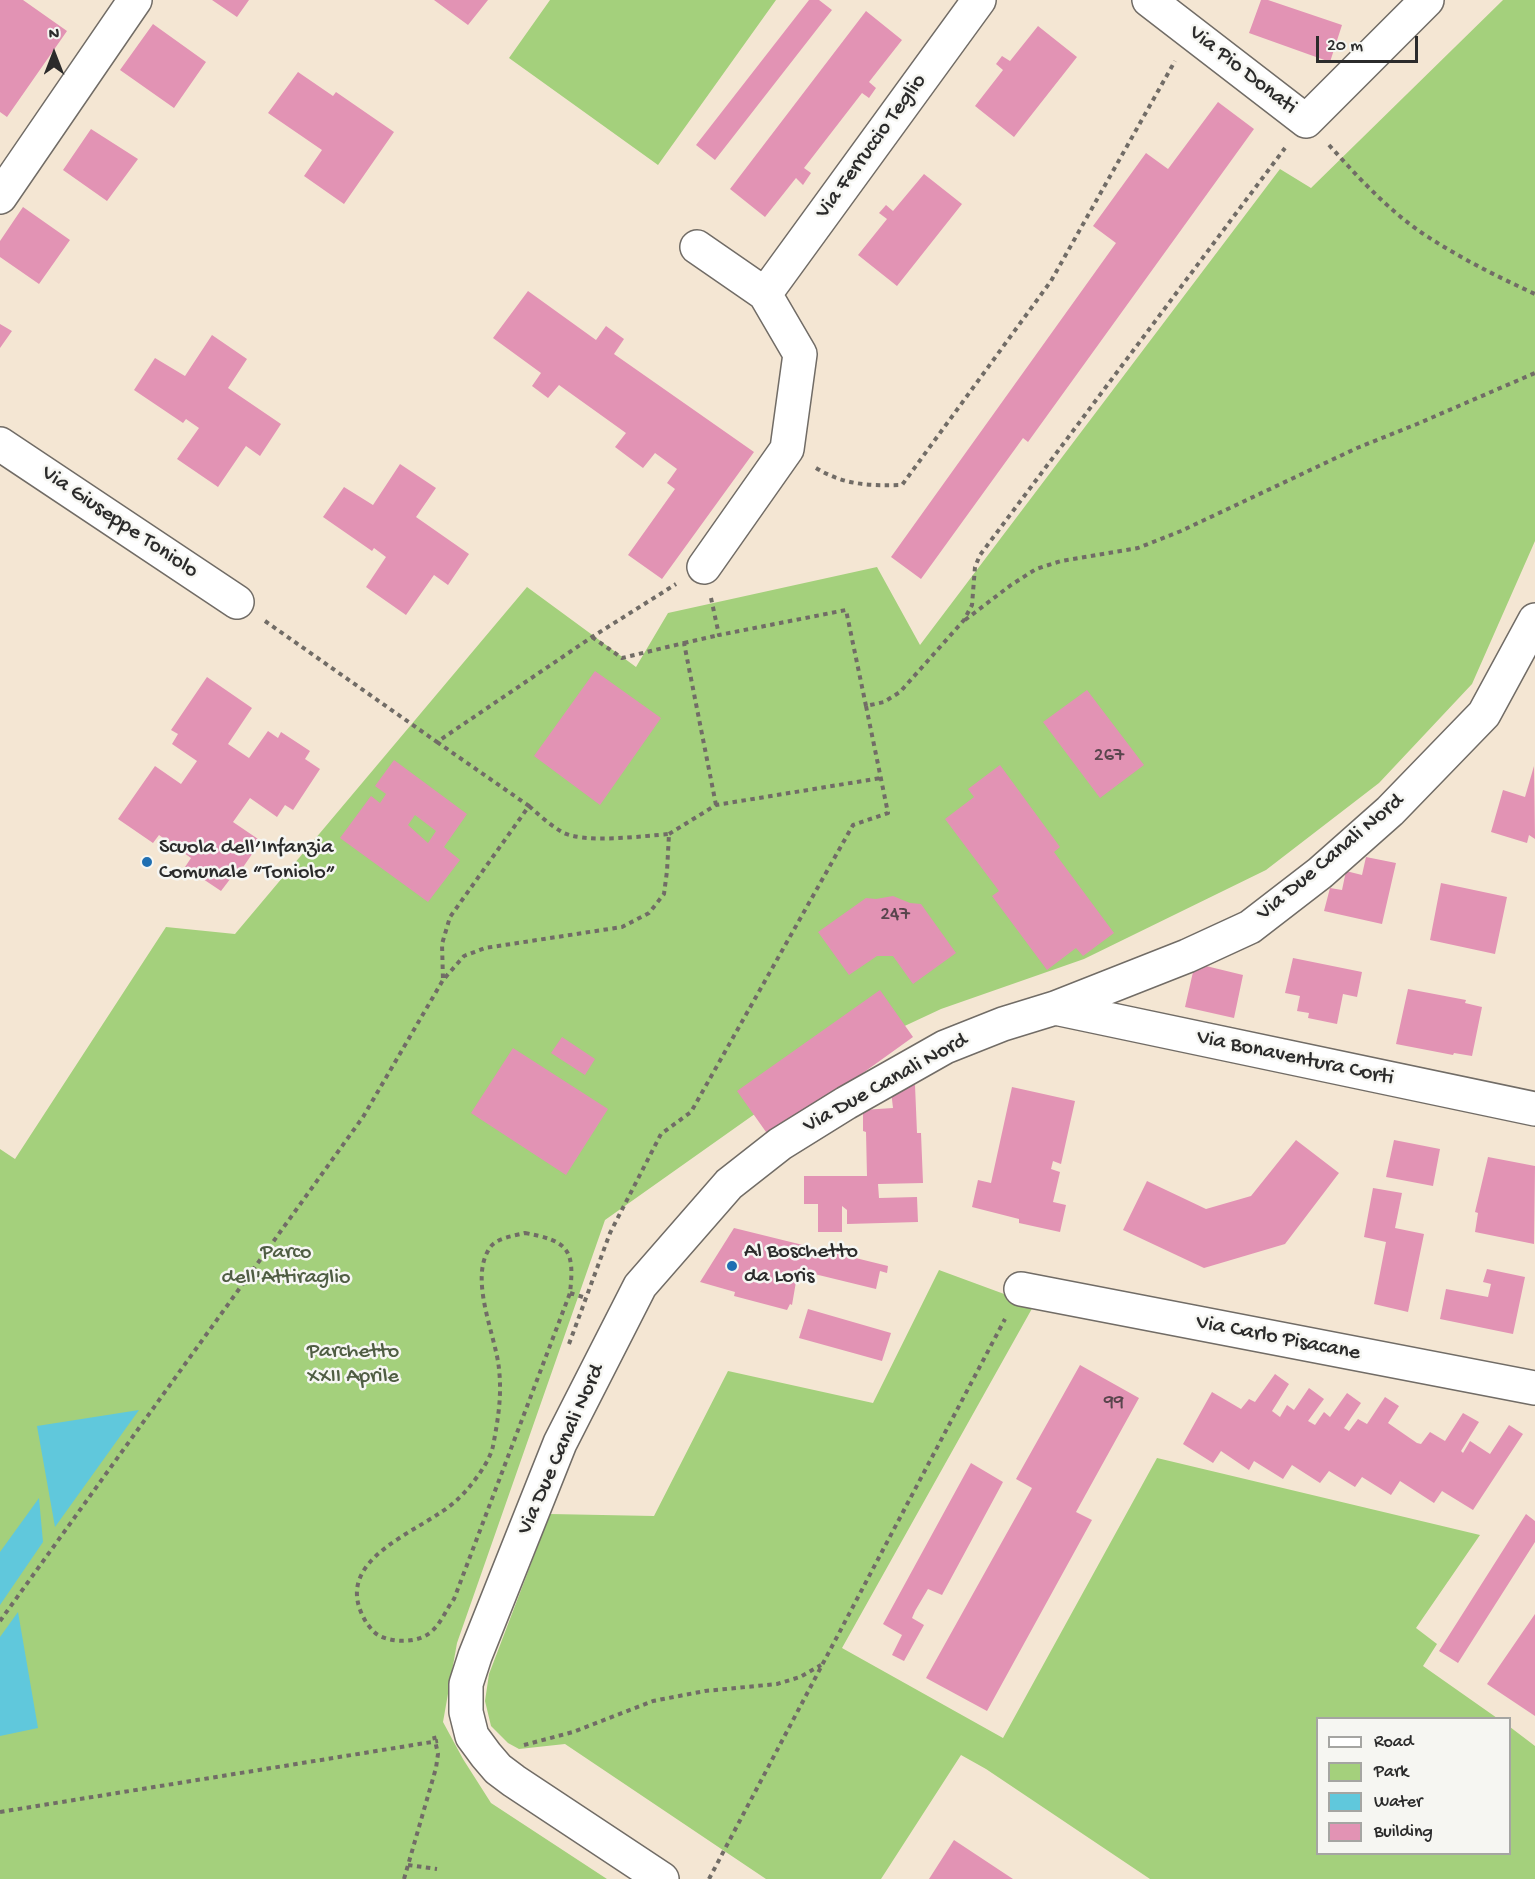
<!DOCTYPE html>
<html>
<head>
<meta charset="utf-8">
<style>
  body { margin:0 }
  #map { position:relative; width:1535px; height:1879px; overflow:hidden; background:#f4e6d3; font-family:"Gochi Hand",sans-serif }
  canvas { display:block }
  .legend { position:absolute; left:1316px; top:1717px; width:195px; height:138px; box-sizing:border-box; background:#f6f6f2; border:2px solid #a5a5a2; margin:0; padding:8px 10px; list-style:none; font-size:18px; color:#2b2b2b }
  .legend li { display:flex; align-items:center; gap:12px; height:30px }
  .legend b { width:30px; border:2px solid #a5a5a2 }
  .north { position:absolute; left:24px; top:24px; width:60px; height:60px; -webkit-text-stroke:4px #f6f6f2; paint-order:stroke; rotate:0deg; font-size:16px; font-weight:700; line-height:24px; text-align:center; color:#2b2b2b }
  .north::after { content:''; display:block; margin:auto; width:21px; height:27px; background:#2b2b2b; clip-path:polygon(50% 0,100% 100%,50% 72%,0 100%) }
  .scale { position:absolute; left:1316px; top:36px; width:102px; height:27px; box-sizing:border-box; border:3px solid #2b2b2b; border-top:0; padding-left:8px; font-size:18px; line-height:21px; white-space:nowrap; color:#2b2b2b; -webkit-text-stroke:4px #f6f6f2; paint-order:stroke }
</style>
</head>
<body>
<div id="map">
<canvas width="1535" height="1879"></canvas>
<ul class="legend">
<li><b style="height:8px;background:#fff"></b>Road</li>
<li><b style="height:16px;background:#a4d07c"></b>Park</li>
<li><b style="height:16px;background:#60c8dc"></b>Water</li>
<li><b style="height:16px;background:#e293b4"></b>Building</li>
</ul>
<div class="north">N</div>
<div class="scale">20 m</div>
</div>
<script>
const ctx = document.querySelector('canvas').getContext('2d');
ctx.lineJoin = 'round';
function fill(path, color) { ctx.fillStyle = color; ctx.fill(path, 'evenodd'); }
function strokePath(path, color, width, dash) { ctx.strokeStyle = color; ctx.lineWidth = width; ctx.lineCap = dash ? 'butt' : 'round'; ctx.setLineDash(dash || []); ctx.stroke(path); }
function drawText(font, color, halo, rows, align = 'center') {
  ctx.font = font + ' "Gochi Hand",sans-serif'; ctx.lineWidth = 5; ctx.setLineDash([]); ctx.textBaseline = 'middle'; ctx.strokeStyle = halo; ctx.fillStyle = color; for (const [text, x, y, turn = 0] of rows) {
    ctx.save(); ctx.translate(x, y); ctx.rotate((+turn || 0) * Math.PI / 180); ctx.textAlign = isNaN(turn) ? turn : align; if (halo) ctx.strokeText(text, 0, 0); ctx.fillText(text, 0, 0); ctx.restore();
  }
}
const green = new Path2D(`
  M550,0h226l-118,165 -149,-107z
  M1503,0h32v541l-63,143 -93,99 -113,87 -182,89 -143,50 -92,43 -90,59 -154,109 -148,423 -14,79 20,37 28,44 116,76h-607v-730l15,10 151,-232 69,7 292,-347 109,80 32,-54 209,-46 43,78 360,-476 31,19z
  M939,1270l95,35 -192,343 161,90 154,-280 323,77 -64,93 21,16 -14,22 74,52h-179v136h192v-127l25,19v133h-385l-164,-110 -25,-14 -80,124h-115l-201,-135 -46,5 -11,-6 -17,-17 -6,-25 4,-27 61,-160 104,2 74,-145 145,32z`);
const water = new Path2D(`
  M139,1410l-84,117 -18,-101z
  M39,1498l4,44 -43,63v-53z
  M18,1612l20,116 -38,8v-99z`);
const building = new Path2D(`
  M0,0h23l44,31 -60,86 -7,-5z
  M212,0h37l-12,17z
  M434,0h54l-20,25z
  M809,0h10l13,10 -117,150 -19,-15z
  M1261,0h7l74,25 -12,37 -81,-29z
  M866,11l36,29 -33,42 7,6 -7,10 -7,-5 -58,75 7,5 -8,12 -7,-7 -31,39 -35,-28z
  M153,24l53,38 -32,46 -54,-38z
  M1038,26l39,31 -63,80 -39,-31 28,-36 -7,-6 6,-8 8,5z
  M298,72l35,24 3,-4 58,40 -50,72 -40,-28 18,-26 -54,-37z
  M1218,102l36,27 -226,313 -5,-4 -102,141 -30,-22 225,-314 -23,-17 53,-73 22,16z
  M91,129l47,30 -31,42 -44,-31z
  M924,174l38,30 -65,82 -39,-31 29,-36 -8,-6 7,-8 7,6z
  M23,207l47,33 -31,44 -39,-27v-16z
  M528,291l68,49 10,-14 18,13 -10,15 140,98 -92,127 -34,-24 47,-66 -8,-6 10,-14 -22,-16 -12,15 -28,-21 11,-14 -67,-48 -11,13 -16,-12 9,-13 -48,-35z
  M0,324l12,7 -12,17z
  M212,335l35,24 -19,29 53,36 -21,32 -14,-10 -28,41 -41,-28 22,-31 -13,-9 -3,4 -49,-33 21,-32 30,18z
  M400,464l36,24 -20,29 53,37 -21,31 -14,-10 -28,40 -40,-28 20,-30 -12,-9 -2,3 -49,-34 21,-30 29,18z
  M595,671l66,47 -61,87 -66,-49z
  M207,677l45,31 -24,36 21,14 19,-27 10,7 3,-6 29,19 -5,8 15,10 -27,41 -8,-5 -8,12 -27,-19 -17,24 28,19 -24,35 -3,-2 -13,17 -36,-24 6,-9 -32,-23 -6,8 -35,-24 37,-53 26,18 16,-23 -25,-17 6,-10 -7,-4z
  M1087,690l57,75 -44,33 -57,-76z
  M394,760l73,54 -23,33 16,13 -32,42 -88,-64 31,-42 9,7 6,-9 -11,-8zM415,815l21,16 -8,12 -20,-18z
  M1000,765l60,82 -6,5 60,81 -31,23 -7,-8 -29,22 -55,-74 7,-5 -54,-72 29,-22 -6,-8z
  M1534,766l1,73 -6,-4 -2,8 -36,-11 12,-42 22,7z
  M1366,857l30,6 -14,61 -58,-13 6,-23 12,2 4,-19 16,4z
  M1441,883l66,14 -12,57 -65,-14z
  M893,896l17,7 11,1 35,49 -43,31 -20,-28h-16l-28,19 -31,-43 48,-34 10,1z
  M1293,958l69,14 -5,25 -14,-3 -6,30 -29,-6 1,-5 -12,-2 3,-15 -15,-3z
  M1206,966l37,9 -9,43 -49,-11 8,-35z
  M1408,989l58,11 -1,3 17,4 -10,49 -18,-3 -1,2 -57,-11z
  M880,990l33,47 -142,102 -34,-48z
  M562,1037l33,22 -10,16 -34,-22z
  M513,1048l95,61 -42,66 -95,-62z
  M912,1081l1,3 2,1 2,48h4l2,50 -45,1 1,14 38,-1 1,25 -71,2v-14l-5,-4v26h-24v-28h-14v-28h63l-1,-44 -3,-1v-21l30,-2 -2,-17z
  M1012,1087l63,14 -14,63 -8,-3 -2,8 9,3 -7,30 13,3 -6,27 -41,-9v-4l-47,-12 6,-27 13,3z
  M1296,1140l43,33 -54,71 -81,24 -81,-38 24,-49 59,28 45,-13z
  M1394,1140l46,9 -7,37 -47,-9z
  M1488,1157l47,9 -1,78 -59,-12 3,-19 -3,-1z
  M1373,1188l29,5 -7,35 29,6 -16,78 -34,-8 12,-62 -22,-5z
  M734,1228l154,38 -1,7 -7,-2 -4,18 -78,-19 -6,35 -2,-1 -3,6 -53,-14 1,-4 -35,-10z
  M1487,1269l38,8 -12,57 -73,-15 6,-30 42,8 3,-13 -8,-2z
  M808,1309l83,24 -9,28 -83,-23z
  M1080,1365l59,33 -63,114 16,8 -105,191 -61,-33 106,-190 -16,-9z
  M1275,1374l14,10 -17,27 8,6 7,-12 7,5 15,-22 15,11 -16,22 7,4 9,-13 6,5 17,-24 14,10 -17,25 5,3 9,-12 9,5 18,-27 14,9 -11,17 29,20 4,1 9,-12 15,9 18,-28 16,9 -18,29 2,2 7,-12 20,13 19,-29 14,9 -50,76 -31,-19 -8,12 -34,-22 -9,14 -29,-18 -7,10 -26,-16 -9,12 -28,-18 -9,14 -29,-18 -5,9 -28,-19 -8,12 -30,-19 29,-52 29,17 8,-10 6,3z
  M971,1463l32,19 -61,113 -14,-6 -13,22 -3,7 12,7 -20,36 -12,-6 10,-20 -19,-11z
  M1526,1514l9,7v21l-77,121 -19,-12z
  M1535,1614v102l-48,-32z
  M954,1840l59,39h-84z`);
const path = new Path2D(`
  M1329,145c28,31 58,64 93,88 36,24 74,43 113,61
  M816,468c28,17 53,18 86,17l149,-204 124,-220
  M711,598l8,37 127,-25 20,96
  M965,620l46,-35 25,-16 25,-8 77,-13 43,-17 176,-83 60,-24 118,-51
  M265,621l172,121 155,-105 84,-53
  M592,637l30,21 62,-15 32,162
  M684,643l35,-8
  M437,742l92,64 -79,111 -8,27 1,36
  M669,834l47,-29 165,-27
  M525,1233c43,8 50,16 45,60l-116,306c-7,9 -12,22 -20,30 -12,14 -40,15 -56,6 -5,-3 -9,-9 -12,-13 -39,-65 58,-90 92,-123 12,-11 32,-37 35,-53 5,-26 9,-50 6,-77 -3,-33 -30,-88 -10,-120 6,-11 24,-13 36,-16z
  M570,1293l16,5
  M569,1344l41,-111 51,-99 30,-22 162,-287 35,-12 -22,-107 18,-4 16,-10 64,-72 8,-15 3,-38 5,-12 305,-407
  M0,1621l363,-504 80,-137 21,-24 21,-8 137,-21 27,-14 15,-19 3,-23 2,-37c-26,2 -86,10 -107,-2 -12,-7 -23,-17 -33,-26
  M524,1745l49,-13 80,-31 52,-10 72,-7 23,-7 21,-12
  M0,1812l438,-71
  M408,1865l29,4
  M404,1879l32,-111 2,-14 -4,-18
  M709,1879l296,-560`);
const minor = new Path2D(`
  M1149,0l157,121 121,-121
  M0,197l135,-197
  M697,247l68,47 214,-294
  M0,444l237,158
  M704,567l83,-118 13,-95 -35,-60
  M1055,1008l480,101
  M1021,1289l514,99
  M662,1879l-148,-98 -16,-12 -12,-14 -14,-19 -6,-24v-28l9,-28 85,-213 80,-157 89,-102 51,-40 66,-41 99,-56 58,-23 52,-16 132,-52 63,-29 70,-54 70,-62 94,-97 51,-94`);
const markers = [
  [147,862,6,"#1f6fb2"],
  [732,1266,6,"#1f6fb2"]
];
const numberNames = [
  ["267",1109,757],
  ["247",895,916],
  ["99",1114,1404]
];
const streetNames = [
  ["Via Pio Donati",1242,71,38],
  ["Via Ferruccio Teglio",872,147,-54],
  ["Via Giuseppe Toniolo",119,523,34],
  ["Via Due Canali Nord",1331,858,-40],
  ["Via Bonaventura Corti",1295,1059,12],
  ["Via Due Canali Nord",886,1084,-29],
  ["Via Carlo Pisacane",1278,1339,11],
  ["Via Due Canali Nord",562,1450,-66]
];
const poiNames = [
  ["Scuola dell’Infanzia",159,849],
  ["Comunale “Toniolo”",159,874],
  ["Al Boschetto",744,1253],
  ["da Loris",744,1278]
];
const parkNames = [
  ["Parco",286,1254],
  ["dell'Attiraglio",286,1279],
  ["Parchetto",353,1353],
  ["XXII Aprile",353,1378]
];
fill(green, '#a4d07c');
fill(water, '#60c8dc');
fill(building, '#e293b4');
strokePath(minor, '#716c66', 36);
strokePath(path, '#716c66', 4, [4.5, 4.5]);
strokePath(minor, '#fff', 33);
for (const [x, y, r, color] of markers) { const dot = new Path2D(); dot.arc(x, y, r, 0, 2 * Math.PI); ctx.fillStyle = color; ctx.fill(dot); strokePath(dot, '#f6f6f2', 2); }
drawText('20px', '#59454d', null, numberNames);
drawText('22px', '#2b2b2b', '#f6f6f2', streetNames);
drawText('22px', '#2b2b2b', '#f6f6f2', poiNames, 'left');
drawText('22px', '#4f5d43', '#f6f6f2', parkNames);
</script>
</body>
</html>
